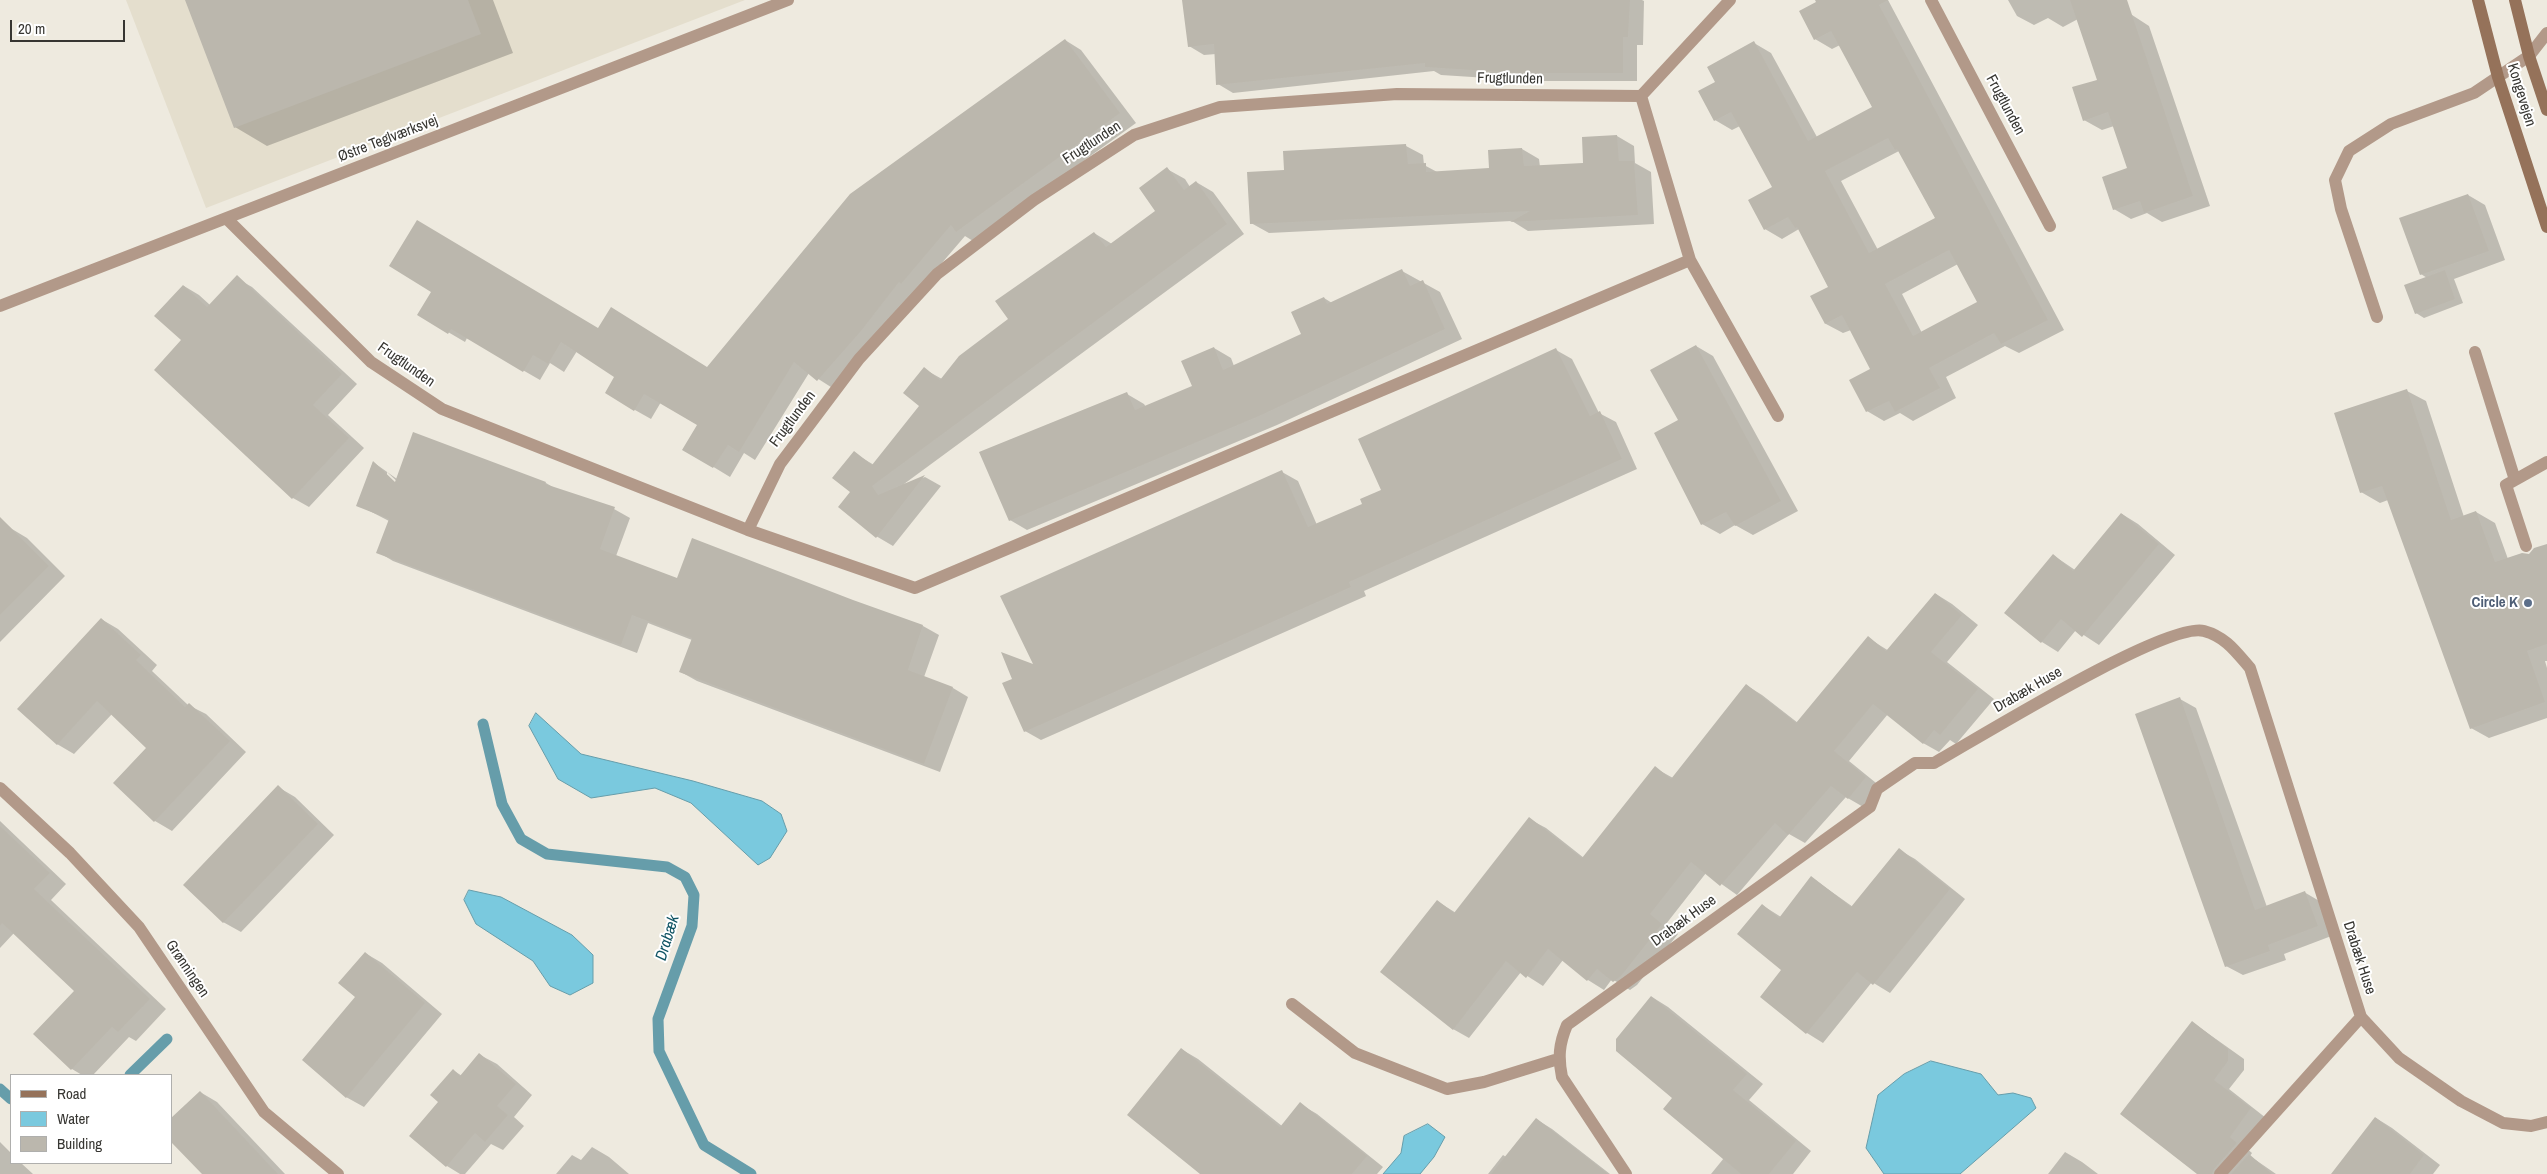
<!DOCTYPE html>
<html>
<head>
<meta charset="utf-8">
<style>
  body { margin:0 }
  #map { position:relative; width:2547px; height:1174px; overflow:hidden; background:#eeeadf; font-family:"Archivo Narrow",sans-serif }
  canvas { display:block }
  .legend { position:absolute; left:10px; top:1074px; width:162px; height:90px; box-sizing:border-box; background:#fff; border:1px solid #afafad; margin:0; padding:6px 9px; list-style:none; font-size:15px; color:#373632 }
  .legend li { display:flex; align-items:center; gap:10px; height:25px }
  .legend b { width:25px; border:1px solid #afafad }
  .scale { position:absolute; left:10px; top:20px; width:115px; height:22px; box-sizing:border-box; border:2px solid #373632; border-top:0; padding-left:6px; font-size:15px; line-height:18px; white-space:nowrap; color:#373632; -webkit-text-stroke:4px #fff; paint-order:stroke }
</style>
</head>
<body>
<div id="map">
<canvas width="2547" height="1174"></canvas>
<ul class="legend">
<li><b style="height:6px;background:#95725a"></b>Road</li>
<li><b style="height:14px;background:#7ac9de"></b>Water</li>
<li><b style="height:14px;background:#bbb7ad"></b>Building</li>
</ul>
<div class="scale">20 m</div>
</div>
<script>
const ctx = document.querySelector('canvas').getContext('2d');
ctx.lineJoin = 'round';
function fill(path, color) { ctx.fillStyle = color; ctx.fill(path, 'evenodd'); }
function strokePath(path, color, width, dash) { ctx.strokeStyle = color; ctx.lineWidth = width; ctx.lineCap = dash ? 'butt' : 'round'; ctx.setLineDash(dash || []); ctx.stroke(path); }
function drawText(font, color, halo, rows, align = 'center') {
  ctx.font = font + ' "Archivo Narrow",sans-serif'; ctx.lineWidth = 4; ctx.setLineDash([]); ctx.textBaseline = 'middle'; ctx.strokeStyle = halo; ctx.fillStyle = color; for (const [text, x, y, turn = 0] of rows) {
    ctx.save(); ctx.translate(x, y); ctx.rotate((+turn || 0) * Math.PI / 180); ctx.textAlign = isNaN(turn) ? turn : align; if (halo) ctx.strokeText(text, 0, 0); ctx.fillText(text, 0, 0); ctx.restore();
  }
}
const built = new Path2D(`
  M126,0h619l-539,208z`);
const water = new Path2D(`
  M536,713l45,41 112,27 69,20 19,13 6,17 -17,27 -12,7 -67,-62 -36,-15 -64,10 -33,-19 -29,-53z
  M469,890l32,7 71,38 21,20v28l-23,12 -20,-9 -17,-25 -57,-37 -12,-24z
  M1931,1061l50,13 17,21 15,-2 18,5 5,10 -76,66h-76l-18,-26 12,-53 26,-21z
  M1428,1124l17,13 -11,20 -14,17h-37l18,-21 3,-17z`);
const shadow = new Path2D(`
  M187,0h306l20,53 -246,93 -32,-19z
  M1183,0h459l2,1 -1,44h-6v36h-102l-94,-6 -7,-4 -201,22 -15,-9 -2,-30 -12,1 -15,-9z
  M1817,0h71l176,330 -45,23 -14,-7 -59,31 10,21 -43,23 -13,-8 -16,8 -17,-10 5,-41 -21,-40 -8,3 -17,-9 -14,-27 17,-9 -30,-59 -17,10 -17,-10 9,-41 -34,-62 -8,4 -17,-10 2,-38 37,-39 17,10 46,84 56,-29 -33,-63 -8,4 -17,-10zM1899,151l37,68 -58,31 -37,-69zM1958,264l21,39 -57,30 -20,-39z
  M2008,0h101l40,26 61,180 -48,16 -15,-9 -16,6 -17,-10 15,-40 -15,-43 -12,4 -18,-10 14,-40 -20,-61 -15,8 -15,-9 -14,7 -17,-9z
  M1065,40l16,10 55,73 -163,118 -8,-5 -131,153 -25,-16 -54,87 -11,-7 -14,24 -46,-28 14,-24 -37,-23 -10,17 -16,-9 -29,-18 10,-16 -39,-25 -13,21 -14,-9 -10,17 -73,-42 -2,4 -46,-27 179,14 109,39z
  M1617,136l17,10 1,17 16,9 3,52 -126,7 -16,-10 -243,12 -18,-10 34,-51 121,-26 17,9 1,10 15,8 52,-3 31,-21 17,10 1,8 45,-2z
  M1167,169l18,10 5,8 6,-5 17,10 31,42 -340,250 21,-7 16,9 -48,60 -17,-10 -24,-44 2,-39 20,12 47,-60 3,-36 18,10 68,-60 84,-86 18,11 45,-33z
  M2468,195l17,10 20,55 -51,19 9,24 -39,15 -8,-5 11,-35 -6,-4z
  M1402,271l38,21 22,47 -185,86 -250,105 -17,-10 117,-126 17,10 2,3 48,-20 20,-39 17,10 3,8 69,-31 21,-37 8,5z
  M236,278l16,9 105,97 -29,31 36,33 -55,59 -16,-9 -110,-158 1,-54 15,9 11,10z
  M1696,346l17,10 85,155 -45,24 -18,-10 -15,9 -18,-10 -23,-104z
  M1556,350l16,9 27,54 17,9 21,47 -273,122 2,5 -325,144 -16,-9 11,-65 246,-194 16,9 19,44 47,-21z
  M2407,391l19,10 38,116 12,-5 19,11 13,36 21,-4 18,-10v116h-2l2,7v50l-58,20 -18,-10 -83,-228 -8,3 -19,-11z
  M414,434l132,49 10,6 58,20 16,9 -14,38 62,23 175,23 70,24 16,9 -15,42 29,11 15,9 -28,75 -243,-91 -16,-9 11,-32 -44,-17 -11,30 -244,-92 -15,-9 11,-31 -31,-16 15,-43 24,17zM387,472l14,13 -2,2 -12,-12z
  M2122,514l16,10 37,31 -76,90 -23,-15 -18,22 -16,-10 11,-87 22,15z
  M0,518l12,11 15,9 38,38 -65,66z
  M1936,594l16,10 26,21 -31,37 47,37 -38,45 -6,-4 -11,12 -16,-9 -35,-29 -39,47 32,26 -16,21 -19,-11 -41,46 -16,-9 -52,61 -31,-22 -40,51 12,10 -41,51 -7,5 -18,-11 -8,11 -16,-10 -25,-20 -20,26 -22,-14 -52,66 -16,-9 -16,-128 19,12 73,-94 17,9 38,30 71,-90 18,10 73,-93 16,10 36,28 70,-85 21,13z
  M101,619l17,10 39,36 -5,6 36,34 18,9 40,38 -74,79 -17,-10 -7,-73 -36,-34 -38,40 -17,-10z
  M2180,699l16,9 71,199 37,-15 17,10 13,33 -50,19 2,6 -43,15 -17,-9z
  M278,787l17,10 39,38 -93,97 -18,-10z
  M0,821l66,63 -15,16 115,109 -30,32 -7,-4 -36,38h-11l-10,-6 -38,-35 42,-43 -62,-58 -14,15z
  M1899,850l16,9 50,40 -75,94 -18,-11 -49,61 -16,-10 -46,-36 22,-27 -21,-65 19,12 30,-40 42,30z
  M365,953l17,10 60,51 -78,93 -18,-10 10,-100z
  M1652,997l16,10 95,77 -14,16 62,51 -18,23h-82l13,-16z
  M2192,1022l52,37v11l-15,19 37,29 -21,29 7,6 -2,3 26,18h-75z
  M1181,1049l17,10 84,67 18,-22 17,10 66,53 -6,7h-175z
  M480,1055l17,9 35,31 -18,22 10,9 -21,24 -12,-6 -26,30h-5l-13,-8 -7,-64 13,-32 9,6z
  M200,1092l17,10 68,72h-82z
  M2376,1118l16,10 48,37 -7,9h-101z
  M1536,1119l16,10 58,45h-122l15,-19 3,2z
  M0,1142l11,11v10h10l12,11h-33z
  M592,1147l17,10 20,17h-73l16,-19 9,5z
  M2065,1152l17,10 16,12h-50z`);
const stream = new Path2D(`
  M483,724l19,80 19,35 26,15 120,13 18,10 9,18 -2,31 -34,93 1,32 45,94 47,29
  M130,1075l37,-36
  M0,1089l11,10`);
const building = new Path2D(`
  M185,0h283l13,34 -247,94z
  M1182,0h448l-2,37h-5v36h-104l-94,-6v-4l-209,22 -2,-41 -26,3z
  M1815,0h73l-9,5 169,315 -47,24 -7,-11 -65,35 11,20 -45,24 -6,-11 -23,11 -17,-32 21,-11 -28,-54 -17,9 -15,-28 18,-9 -31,-60 -2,1 -7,-11 -24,13 -16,-30 24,-13 -41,-75 -17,9 -16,-30 17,-9 -8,-15 47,-26 54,100 64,-34 -41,-76 -17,9 -15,-29 17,-9zM1888,138l7,12 2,-1 38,69 -66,35 -44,-82zM1949,250l28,52 -64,34 -28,-52z
  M2070,0h57l66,196 -49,17 -4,-12 -27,9 -11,-33 25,-9 -19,-56 -25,9 -11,-34 25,-7z
  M1065,39l55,74 -164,119 -5,-7 -50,59 -2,-2 -38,49 -44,50 -23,-19 -55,90 -11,-7 -15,23 -31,-18 15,-25 -53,-31 -10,17 -29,-18 9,-16 -53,-35 -13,22 -15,-9 -10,17 -72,-43 -3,5 -31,-19 14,-23 -42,-26 28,-46 181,108 13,-21 96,60 143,-173z
  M1617,135l2,26h15l4,54 -128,7 20,-11 -280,13 -3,-52 37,-2 -1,-19 123,-7 2,20 18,-1v9l63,-4 -1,-18 34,-2 2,18 59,-3 -1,-26z
  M1167,167l17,23 12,-9 31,43 -355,262 6,9 47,-20 -49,63 -38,-31 12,-15 -18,-14 22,-27 18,14 47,-59 -16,-13 21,-26 16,13 19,-24 49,-37 -13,-18 99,-69 12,15 49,-36 -16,-23z
  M2468,194l21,57 -69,24 -21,-57z
  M1402,269l8,17 13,-6 22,49 -186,87 -250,105 -30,-69 148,-60 8,18 57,-24 -11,-25 33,-14 9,23 78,-36 -10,-22 33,-15 3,7z
  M2445,270l10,29 -40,15 -11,-29z
  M237,275l105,99 -29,31 36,33 -57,61 -138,-129 27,-30 -27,-24 29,-31 24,22z
  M1696,345l85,156 -46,25 -9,-14 -25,13 -47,-92 24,-13 -28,-50z
  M1556,348l34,68 10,-5 22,48 -273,123 2,5 -327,145 -22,-49 10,-4 -11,-27 32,12 -33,-68 282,-126 26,57 54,-23 -2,-5 21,-9 -23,-51z
  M2407,389l44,131 25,-9 19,51 27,-9 7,1 5,-6 13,-4v100l-20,7 18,51 -75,27 -88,-243 -22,7 -26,-80z
  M413,432l133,50 -1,2 70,23 -15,42 77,29 15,-40 161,62 70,25 -15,45 45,17 -29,77 -245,-92 13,-34 -60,-23 -11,30 -245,-92 13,-34 -33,-13 17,-45 22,21z
  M2121,513l38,31 -77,93 -21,-18 -20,24 -37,-30 49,-59 20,17z
  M0,517l49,49 -49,49z
  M1935,593l27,22 -31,37 47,37 -38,46 -6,-5 -11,14 -50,-40 -39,47 32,26 -18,22 -17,-13 -43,49 -13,-12 -55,63 -29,-24 -41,52 12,10 -41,52 -8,6 -16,-13 -10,12 -39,-32 -22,29 -20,-17 -53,69 -73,-58 57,-72 17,13 75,-96 53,41 73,-92 16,13 75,-95 50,39 72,-87 18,15z
  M101,618l40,37 -5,5 49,47 4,-4 41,38 -76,81 -41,-39 33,-35 -49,-47 -40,44 -40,-36z
  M2180,697l75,213 50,-19 13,35 -50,19 2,6 -45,16 -90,-253z
  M278,785l40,39 -95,99 -40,-38z
  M0,826l50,47 -16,16 116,110 -32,33 -6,-5 -41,43 -38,-36 41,-43 -72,-68 -2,3z
  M1899,848l51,41 -77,96 -16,-13 -51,62 -46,-37 21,-27 -44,-36 25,-30 17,14 32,-42 40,31z
  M365,952l60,51 -79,95 -44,-38 53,-63 -17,-14z
  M1651,996l96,78 -14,16 63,51 -27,33h-28l-78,-65 9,-11 -56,-47v-12z
  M2192,1021l36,28v12l-14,19 37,28 -21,29 7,6 -23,26 -2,5h-15l-77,-60z
  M1181,1048l99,79 20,-25 67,54 -15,18h-152l-73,-59z
  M479,1053l37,31 -19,22 11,9 -23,27 -10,-9 -29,34 -37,-31 29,-34 -8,-7 23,-26 7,7z
  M200,1091l78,83h-76l-31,-32v-24z
  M2375,1117l49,38 -14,19h-79z
  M1536,1118l72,56h-117z
  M2249,1154l23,20h-41z`);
const lane = new Path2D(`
  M2377,317l-36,-108 -6,-29 14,-29 42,-27 83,-31 55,-37
  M2475,352l40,128
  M2526,546l-20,-61 41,-23`);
const street = new Path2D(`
  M1730,0l-89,96 49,164 88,156
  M1931,0l119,226
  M2529,56l18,-23
  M227,219l144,143 71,47 306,121 167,58 775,-328
  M0,306l788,-306
  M748,530l32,-66 79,-105 78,-85 97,-74 100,-65 86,-28 177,-13 244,2
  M0,788l70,65 69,74 125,185 74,62
  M1292,1004l63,49 92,36 37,-7 74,-23
  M1626,1174l-64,-97c-4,-20 -3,-33 5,-52l303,-218 7,-18 38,-26h19c41,-23 233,-142 270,-132 22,6 32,21 46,37l111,349 38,41 62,43 42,22 28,3 16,-4
  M2220,1174l141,-157`);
const secondary = new Path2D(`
  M2478,0l20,77 49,150
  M2515,0l14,56 18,54`);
const markers = [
  [2528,603,5,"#5c6f8a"]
];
const streetNames = [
  ["Frugtlunden",1510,79,1],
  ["Kongevejen",2521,95,73],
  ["Frugtlunden",2005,105,62],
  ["Østre Teglværksvej",388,139,-21],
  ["Frugtlunden",1092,143,-33],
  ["Frugtlunden",406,365,35],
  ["Frugtlunden",793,419,-53],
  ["Drabæk Huse",2028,690,-30],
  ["Drabæk Huse",1684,921,-36],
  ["Drabæk Huse",2359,958,72],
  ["Grønningen",187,969,56]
];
const serviceNames = [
  ["Circle K",2518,603]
];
const waterNames = [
  ["Drabæk",668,938,-73]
];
fill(built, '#e4decd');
fill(water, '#7ac9de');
strokePath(water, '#669daa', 1);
fill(shadow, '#0003');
strokePath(stream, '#669daa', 11);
fill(building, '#bbb7ad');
strokePath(lane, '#b29989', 12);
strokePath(street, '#b29989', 12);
strokePath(secondary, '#95725a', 12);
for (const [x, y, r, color] of markers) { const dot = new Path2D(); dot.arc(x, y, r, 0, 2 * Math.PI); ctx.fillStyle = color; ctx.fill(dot); strokePath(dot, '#fff', 2); }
drawText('15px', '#373632', '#fff', streetNames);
drawText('bold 15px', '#4e5e75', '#fff', serviceNames, 'right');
drawText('italic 16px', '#105463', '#fff', waterNames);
</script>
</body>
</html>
